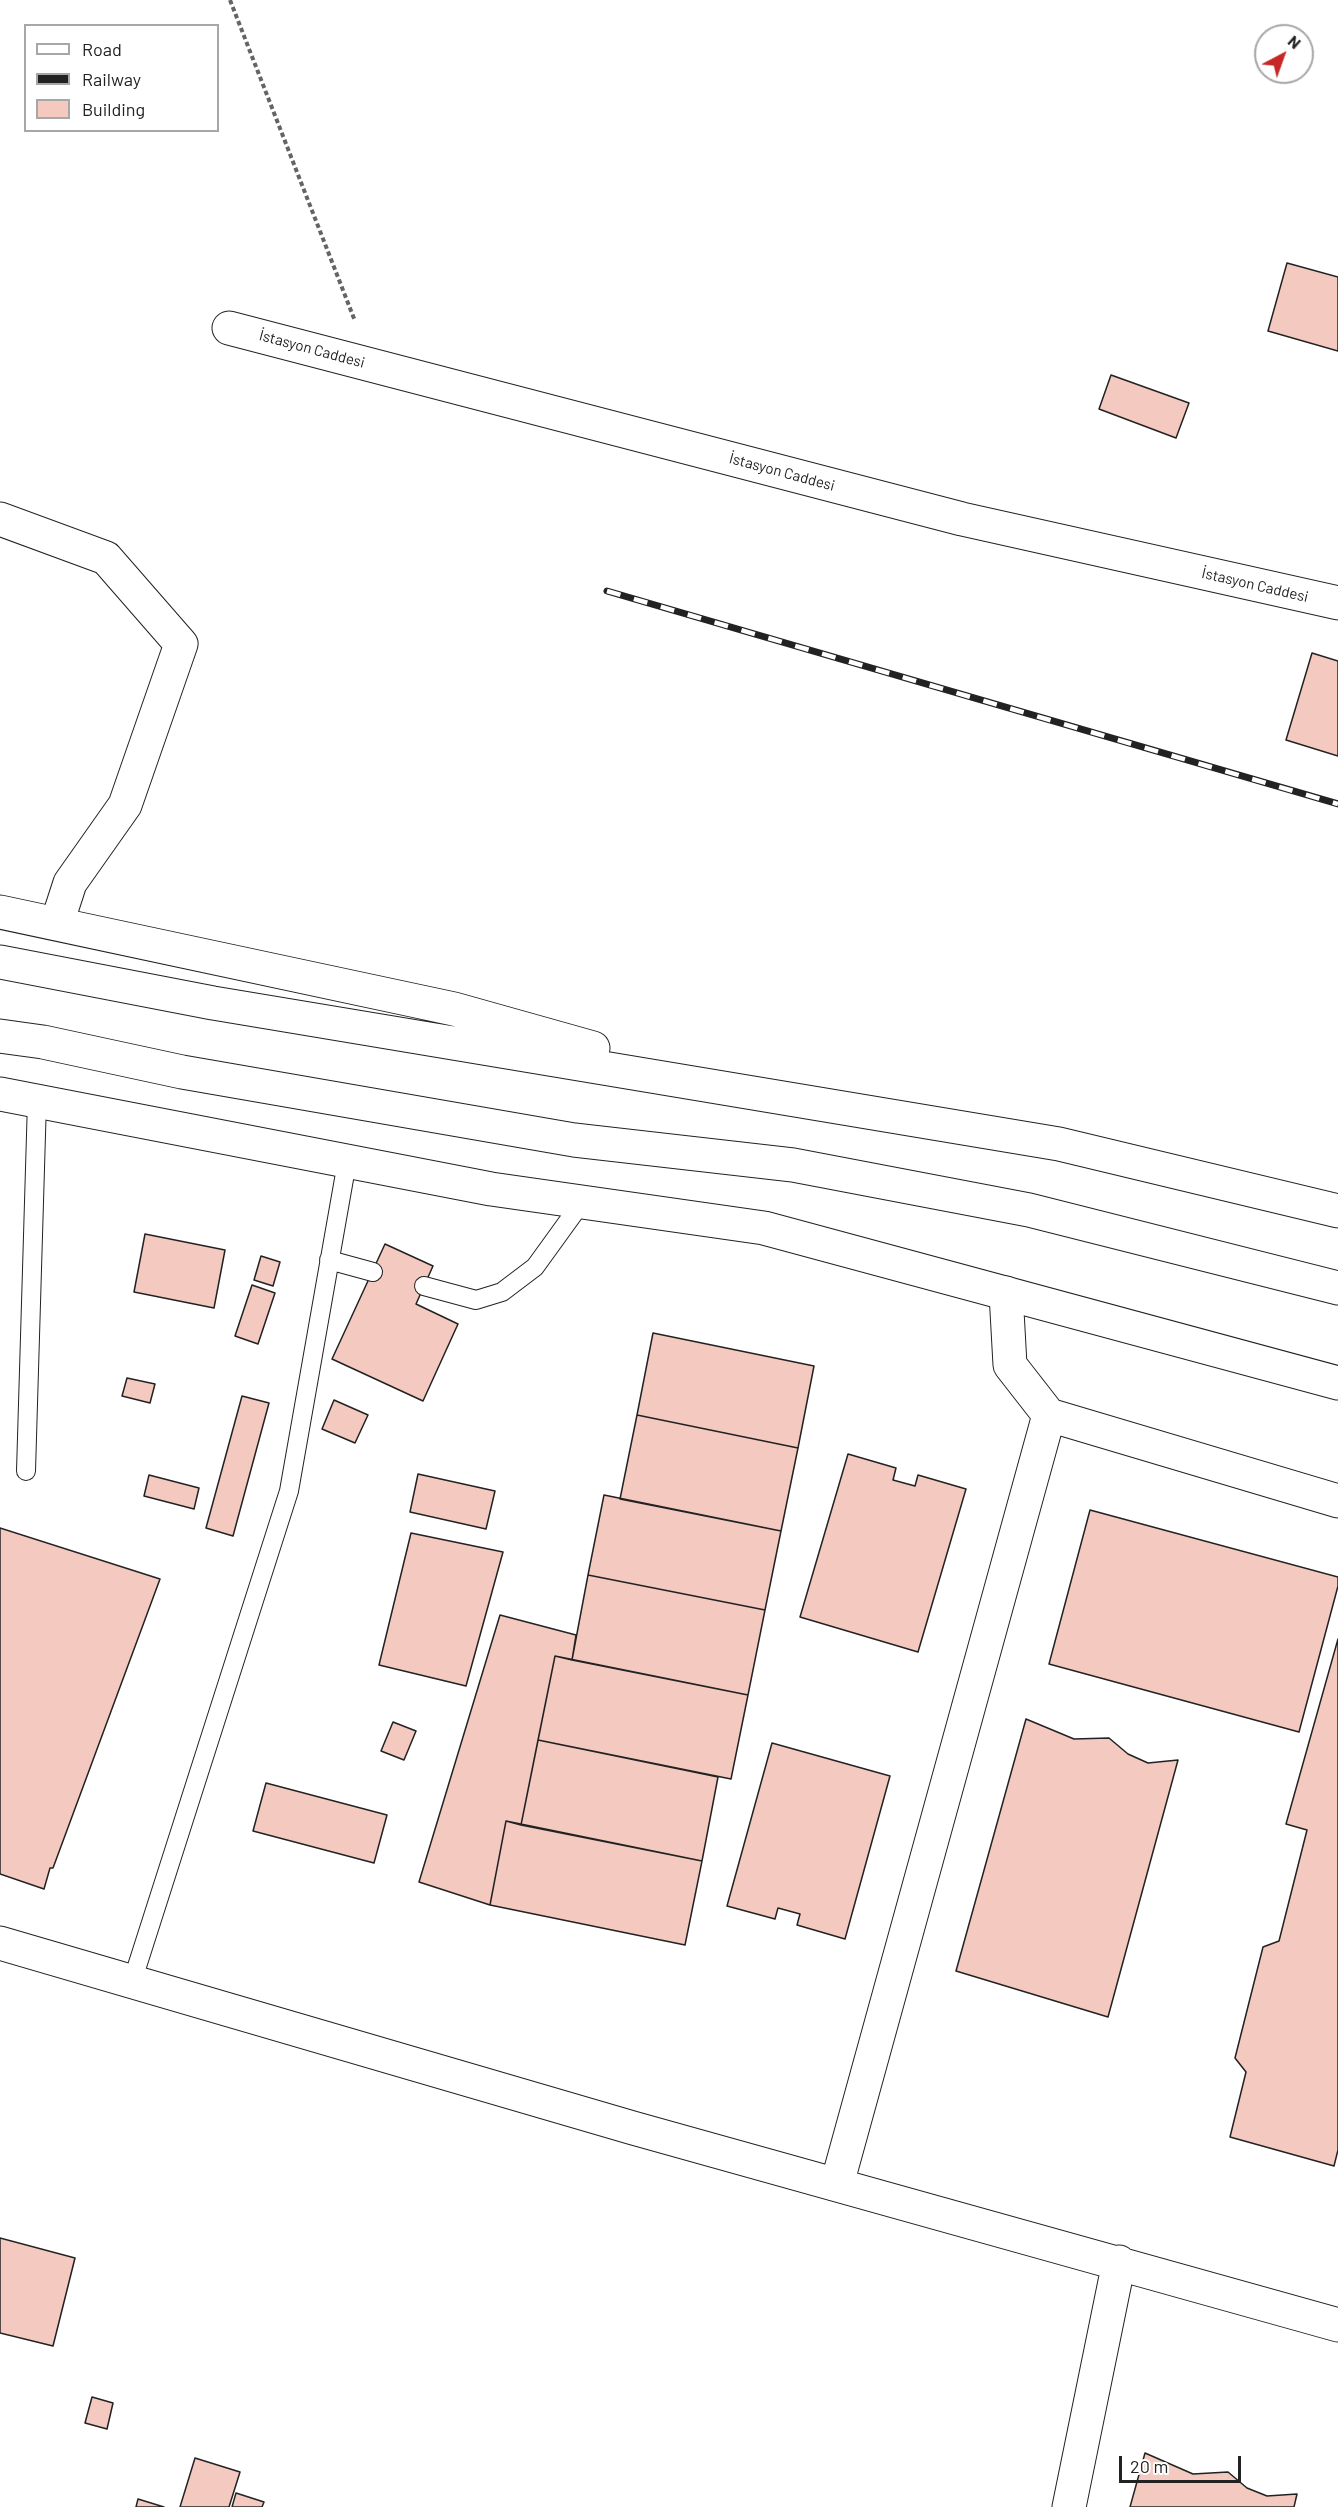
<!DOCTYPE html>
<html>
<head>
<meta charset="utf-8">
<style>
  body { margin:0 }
  #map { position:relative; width:1338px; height:2507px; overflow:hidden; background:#fff; font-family:Barlow,sans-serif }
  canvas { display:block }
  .legend { position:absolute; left:24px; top:24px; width:195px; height:108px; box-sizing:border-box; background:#fff; border:2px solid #a7a7a7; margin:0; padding:8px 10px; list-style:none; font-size:18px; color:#222 }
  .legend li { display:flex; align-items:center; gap:12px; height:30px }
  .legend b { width:30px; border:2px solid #a7a7a7 }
  .north { position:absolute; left:1254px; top:24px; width:60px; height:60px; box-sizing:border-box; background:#fff; border:2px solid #a7a7a7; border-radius:50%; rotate:41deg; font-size:16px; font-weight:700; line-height:24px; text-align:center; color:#222 }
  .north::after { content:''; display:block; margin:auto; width:21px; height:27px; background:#c62828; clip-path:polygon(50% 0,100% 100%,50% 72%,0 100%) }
  .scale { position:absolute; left:1119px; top:2456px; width:122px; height:27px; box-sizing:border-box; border:3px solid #222; border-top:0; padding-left:8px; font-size:18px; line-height:21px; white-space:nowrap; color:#222; -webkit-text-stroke:4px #fff; paint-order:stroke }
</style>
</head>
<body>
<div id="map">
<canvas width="1338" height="2507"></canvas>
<ul class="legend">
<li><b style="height:8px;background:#fff"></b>Road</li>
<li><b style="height:8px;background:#222"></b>Railway</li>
<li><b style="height:16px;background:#f3c9c0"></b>Building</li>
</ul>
<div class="north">N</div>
<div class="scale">20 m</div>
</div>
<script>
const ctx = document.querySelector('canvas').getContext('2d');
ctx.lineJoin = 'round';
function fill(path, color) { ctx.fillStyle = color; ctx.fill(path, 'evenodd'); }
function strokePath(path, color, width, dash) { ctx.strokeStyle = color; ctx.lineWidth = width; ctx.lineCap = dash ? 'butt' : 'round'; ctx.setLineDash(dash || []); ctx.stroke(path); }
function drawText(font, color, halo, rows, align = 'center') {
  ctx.font = font + ' Barlow,sans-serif'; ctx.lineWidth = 4.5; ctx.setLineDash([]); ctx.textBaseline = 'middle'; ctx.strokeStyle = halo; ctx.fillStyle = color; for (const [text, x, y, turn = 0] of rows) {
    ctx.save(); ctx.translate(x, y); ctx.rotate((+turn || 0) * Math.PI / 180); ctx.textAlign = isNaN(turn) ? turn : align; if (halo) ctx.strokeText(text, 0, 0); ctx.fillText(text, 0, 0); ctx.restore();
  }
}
const building = new Path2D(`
  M1287,263l51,14v74l-70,-20z
  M1111,375l78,28 -13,35 -77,-29z
  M1312,653l26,8v95l-52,-16z
  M145,1234l80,16 -11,58 -80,-16z
  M385,1244l48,22 -17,38 42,20 -35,77 -91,-42z
  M261,1256l19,6 -7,24 -19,-6z
  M252,1285l23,8 -17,51 -23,-8z
  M653,1333l161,33 -16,82 -161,-33z
  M127,1378l28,6 -5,19 -28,-7z
  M242,1396l27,7 -36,133 -27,-8z
  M334,1400l34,15 -13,28 -33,-14z
  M637,1415l161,33 -17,83 -161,-32z
  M848,1454l48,14 -3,12 22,6 3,-11 48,14 -48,163 -118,-35z
  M418,1474l77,17 -9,38 -76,-17z
  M149,1475l50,13 -5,21 -50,-13z
  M604,1495l177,36 -16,79 -177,-35z
  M1090,1510l248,67v9l-39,146 -250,-68z
  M0,1528l160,51 -107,289h-3l-6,21 -44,-15z
  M411,1533l92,19 -37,134 -87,-21z
  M588,1575l177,35 -17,85 -176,-35z
  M500,1615l76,20 -4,25 -17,-4 -34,169 -15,-4 -16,84 -71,-23z
  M1338,1639v511l-4,16 -104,-29 16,-65 -11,-14 28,-111 16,-6 28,-111 -21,-6z
  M555,1656l193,39 -17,84 -193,-39z
  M1026,1719l48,20 35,-1 19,16 20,9 30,-3 -70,257 -152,-46z
  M393,1722l23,9 -12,29 -23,-9z
  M538,1740l180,37 -16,84 -181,-36z
  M772,1743l118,33 -45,163 -48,-14 3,-11 -22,-6 -3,11 -48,-13z
  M266,1783l121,32 -13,48 -121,-32z
  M506,1821l196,40 -17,84 -195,-40z
  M0,2238l75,20 -22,88 -53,-13z
  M92,2397l21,6 -6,26 -22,-6z
  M1145,2453l48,21 35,-2 19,16 20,8 30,-2 -3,13h-164z
  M195,2458l45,14 -11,35h-49z
  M236,2493l28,9 -2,5h-30z
  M138,2499l26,8h-28z`);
const path = new Path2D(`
  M230,0l125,321`);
const lane = new Path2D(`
  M329,1260l44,12
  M424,1286l52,14 26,-8 33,-25 47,-65
  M26,1471l11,-370
  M132,1982l157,-491 58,-329`);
const street = new Path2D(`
  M229,328l733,191 376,84
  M0,519l106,39 75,86 -56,161 -55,78 -13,40
  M1006,1293l4,72 39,50 289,86
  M0,1943l633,185 705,197
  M837,2184l212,-769
  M1069,2507l50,-245`);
const highway = new Path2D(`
  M0,912l454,97 139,39
  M0,962l213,41 846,141 279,67
  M0,1036l43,6 139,30 392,68 219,25 236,45 309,78
  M0,1094l491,95 273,39 574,155`);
const rail = new Path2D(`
  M607,591l731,213`);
const streetNames = [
  ["İstasyon Caddesi",312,349,15],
  ["İstasyon Caddesi",782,472,15],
  ["İstasyon Caddesi",1255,585,13]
];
fill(building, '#f3c9c0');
strokePath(building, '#222', 1.5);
strokePath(lane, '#222', 20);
strokePath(street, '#222', 35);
strokePath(highway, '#222', 35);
strokePath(path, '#646464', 4, [4.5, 3]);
strokePath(lane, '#fff', 18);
strokePath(street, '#fff', 33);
strokePath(highway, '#fff', 33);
strokePath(rail, '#222', 7);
strokePath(rail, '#fff', 4.5, [14]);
drawText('15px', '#222', '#fff', streetNames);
</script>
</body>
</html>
